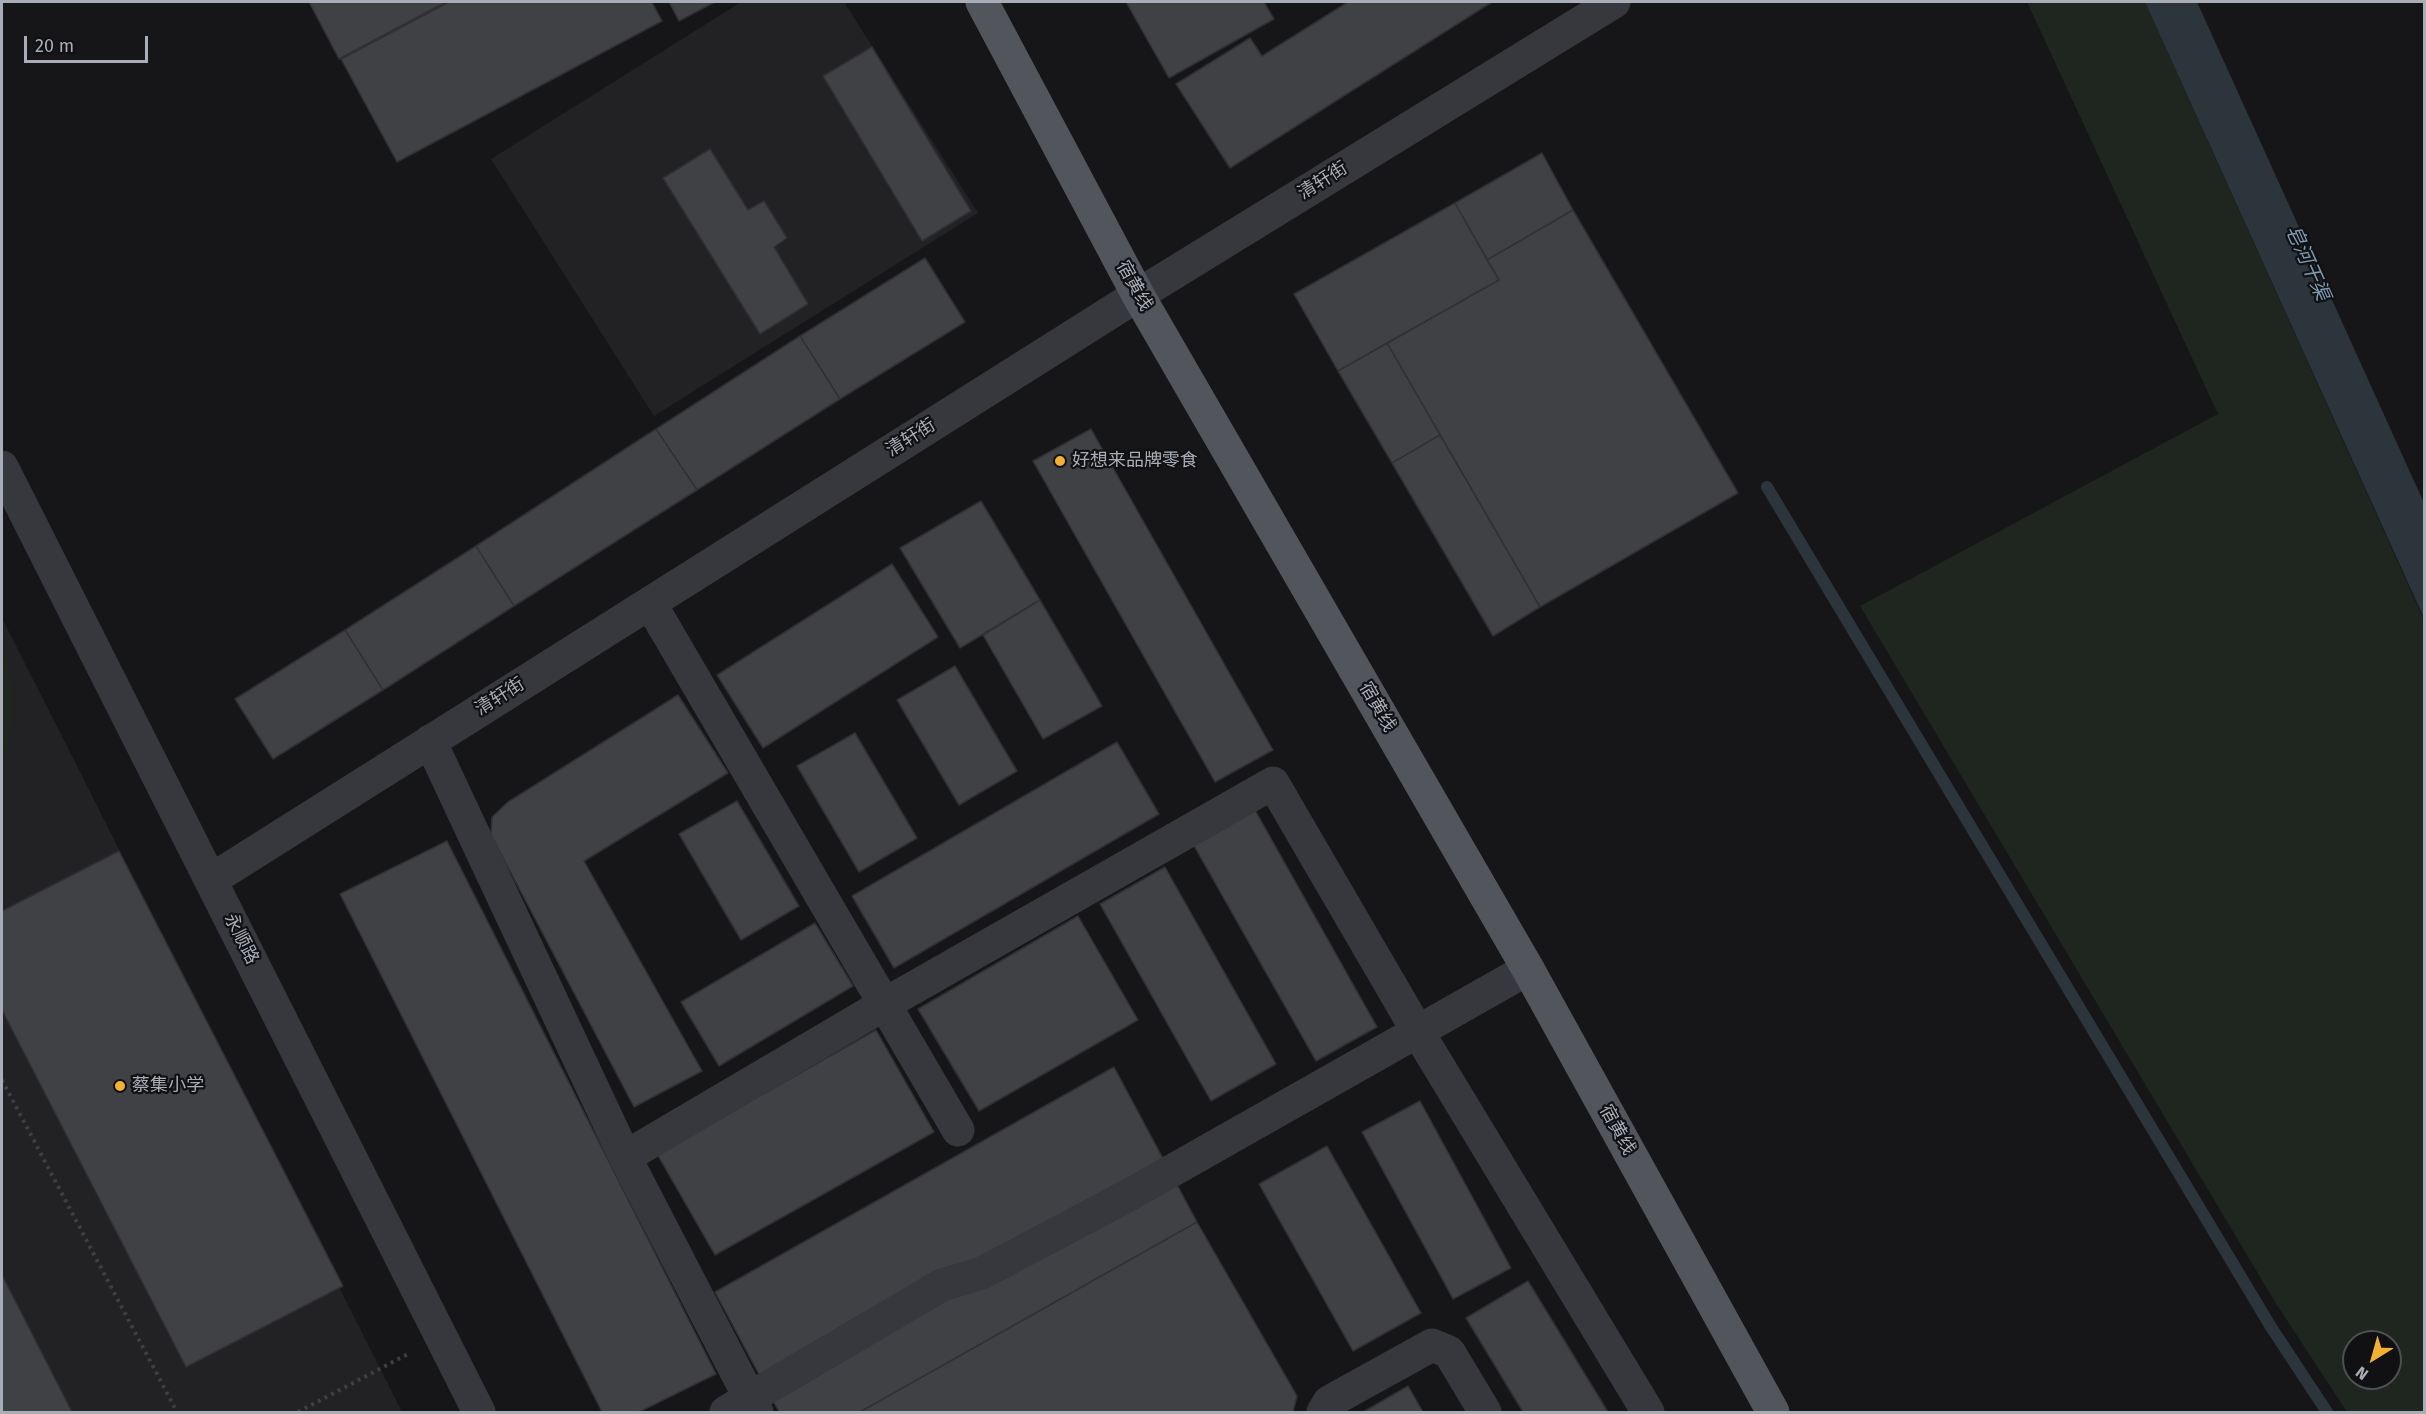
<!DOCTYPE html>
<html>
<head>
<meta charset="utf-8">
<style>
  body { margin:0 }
  #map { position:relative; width:2426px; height:1414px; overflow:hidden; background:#161618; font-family:"Fira Sans",sans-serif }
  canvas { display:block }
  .frame { position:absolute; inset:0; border:3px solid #a8adb8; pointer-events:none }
  .north { position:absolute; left:2342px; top:1330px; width:60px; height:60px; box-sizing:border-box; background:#111113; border:2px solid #4d4f55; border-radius:50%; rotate:217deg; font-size:16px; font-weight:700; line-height:24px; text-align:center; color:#a8adb8 }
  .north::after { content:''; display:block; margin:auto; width:21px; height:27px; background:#f2b134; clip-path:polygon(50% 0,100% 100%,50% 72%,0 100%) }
  .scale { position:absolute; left:24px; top:36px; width:124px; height:27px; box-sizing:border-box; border:3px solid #a8adb8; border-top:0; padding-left:8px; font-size:18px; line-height:21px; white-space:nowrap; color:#a8adb8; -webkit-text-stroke:4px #111113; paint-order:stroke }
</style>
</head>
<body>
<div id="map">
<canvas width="2426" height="1414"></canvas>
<div class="frame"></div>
<div class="north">N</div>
<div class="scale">20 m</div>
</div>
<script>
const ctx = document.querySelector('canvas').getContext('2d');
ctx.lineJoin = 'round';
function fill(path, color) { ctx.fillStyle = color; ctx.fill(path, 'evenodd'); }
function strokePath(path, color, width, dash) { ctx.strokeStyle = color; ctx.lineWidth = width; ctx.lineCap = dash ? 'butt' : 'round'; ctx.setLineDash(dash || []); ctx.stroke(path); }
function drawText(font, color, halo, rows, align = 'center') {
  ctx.font = font + ' "Fira Sans","Noto Sans SC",sans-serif'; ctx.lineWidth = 4.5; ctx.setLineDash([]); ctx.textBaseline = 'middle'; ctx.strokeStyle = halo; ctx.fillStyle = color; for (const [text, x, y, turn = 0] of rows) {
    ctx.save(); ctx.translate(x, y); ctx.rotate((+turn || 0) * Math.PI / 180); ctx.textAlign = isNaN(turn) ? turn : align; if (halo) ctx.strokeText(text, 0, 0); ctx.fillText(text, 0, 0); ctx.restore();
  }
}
const built = new Path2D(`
  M741,2h103l134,211 -324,203 -163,-257z
  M2,618l72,142 328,652h-400z`);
const green = new Path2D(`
  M2027,2h118l279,618v792h-77l-72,-110 -415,-696 358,-192zM2354,1342h36v36h-36z
  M2,645c11,38 17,77 0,115z`);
const water = new Path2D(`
  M2145,2h52l227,501v115z`);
const stream = new Path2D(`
  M1767,487l504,840 56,85`);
const building = new Path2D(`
  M309,2h137l-107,57z
  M449,2h203l10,19 -265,141 -56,-103z
  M669,2h46l-36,19z
  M1126,2h138l10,17 -105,59z
  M1348,2h144l-262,166 -54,-84 74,-46 12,18z
  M872,47l99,164 -49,30 -99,-165z
  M710,149l38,61 16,-9 23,37 -13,9 34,57 -48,30 -97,-156z
  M1542,153l31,57 -86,50 -32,-57z
  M1455,203l44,77 -161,91 -44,-77z
  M1573,210l165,283 -198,114 -153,-264 112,-63 -12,-20z
  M925,258l40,64 -125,77 -40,-63z
  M800,336l40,63 -143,91 -41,-61z
  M1387,343l53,92 -48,28 -54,-92z
  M656,429l41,61 -183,116 -38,-60z
  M1091,429l182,321 -58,32 -182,-321z
  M1440,435l100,172 -47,29 -101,-173z
  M981,501l59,99 -80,48 -60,-100z
  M476,546l38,60 -131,84 -38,-60z
  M892,564l46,73 -175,111 -46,-73z
  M1040,600l62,106 -59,33 -60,-104z
  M345,630l38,60 -110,69 -38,-60z
  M955,666l62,105 -58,34 -62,-105z
  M678,695l50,78 -144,88 118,210 -68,36 -143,-272 1,-18 16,-15z
  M855,733l62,105 -58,34 -62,-106z
  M1117,742l42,72 -265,154 -42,-72z
  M737,801l62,105 -58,34 -62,-106z
  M1255,810l122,217 -61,34 -123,-217z
  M447,841l269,533 -77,38h-37l-262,-518z
  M119,851l224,435 -157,81 -184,-357v-99z
  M1165,867l111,197 -65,37 -111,-197z
  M1078,916l60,104 -159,91 -61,-102z
  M815,923l38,63 -134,80 -38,-64z
  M876,1030l58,102 -219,123 -58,-101z
  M1114,1067l83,155 -337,190h-81l-64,-120z
  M1420,1101l91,167 -58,31 -91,-167z
  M1327,1146l94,167 -68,38 -94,-167z
  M1197,1222l100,174 -4,16h-433z
  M2,1275l70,137h-70z
  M1528,1281l80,131h-85l-57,-94z
  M1408,1386l15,26h-60z`);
const path = new Path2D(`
  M2,1080l175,332
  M298,1412l110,-58`);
const minor = new Path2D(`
  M2,467l477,945
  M650,603l308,527
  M430,741l195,416 132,255
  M211,880l927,-585 476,-293
  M625,1157l260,-153 388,-221 145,249 230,380
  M726,1412l216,-127 40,-12 147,-78 399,-226
  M1323,1412l6,-10 103,-57 17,7 36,60`);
const major = new Path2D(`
  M982,2l156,293 390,674 245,443`);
const markers = [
  [1060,461,6,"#f2b134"],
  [120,1086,6,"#f2b134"]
];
const streetNames = [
  ["清轩街",1323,181,-32],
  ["宿黄线",1134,286,61],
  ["清轩街",911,438,-32],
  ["清轩街",500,697,-32],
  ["宿黄线",1377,707,60],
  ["永顺路",241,939,63],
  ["宿黄线",1617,1130,61]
];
const poiNames = [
  ["好想来品牌零食",1072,461],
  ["蔡集小学",132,1086]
];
const waterNames = [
  ["皂河干渠",2307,263,66]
];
fill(built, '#222225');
fill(green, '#1e261f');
fill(water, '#2c353c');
strokePath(stream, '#2c353c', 12);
fill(building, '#404145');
strokePath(building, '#303034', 1.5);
strokePath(path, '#3d3f44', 4, [3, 4.5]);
strokePath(minor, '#37383d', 33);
strokePath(major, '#53555c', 33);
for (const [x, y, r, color] of markers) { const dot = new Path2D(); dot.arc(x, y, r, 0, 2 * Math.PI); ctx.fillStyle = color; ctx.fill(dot); strokePath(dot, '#111113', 2); }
drawText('18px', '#a8adb8', '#111113', streetNames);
drawText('18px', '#a8adb8', '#111113', poiNames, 'left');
drawText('italic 20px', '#7f9bb3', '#111113', waterNames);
</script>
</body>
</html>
